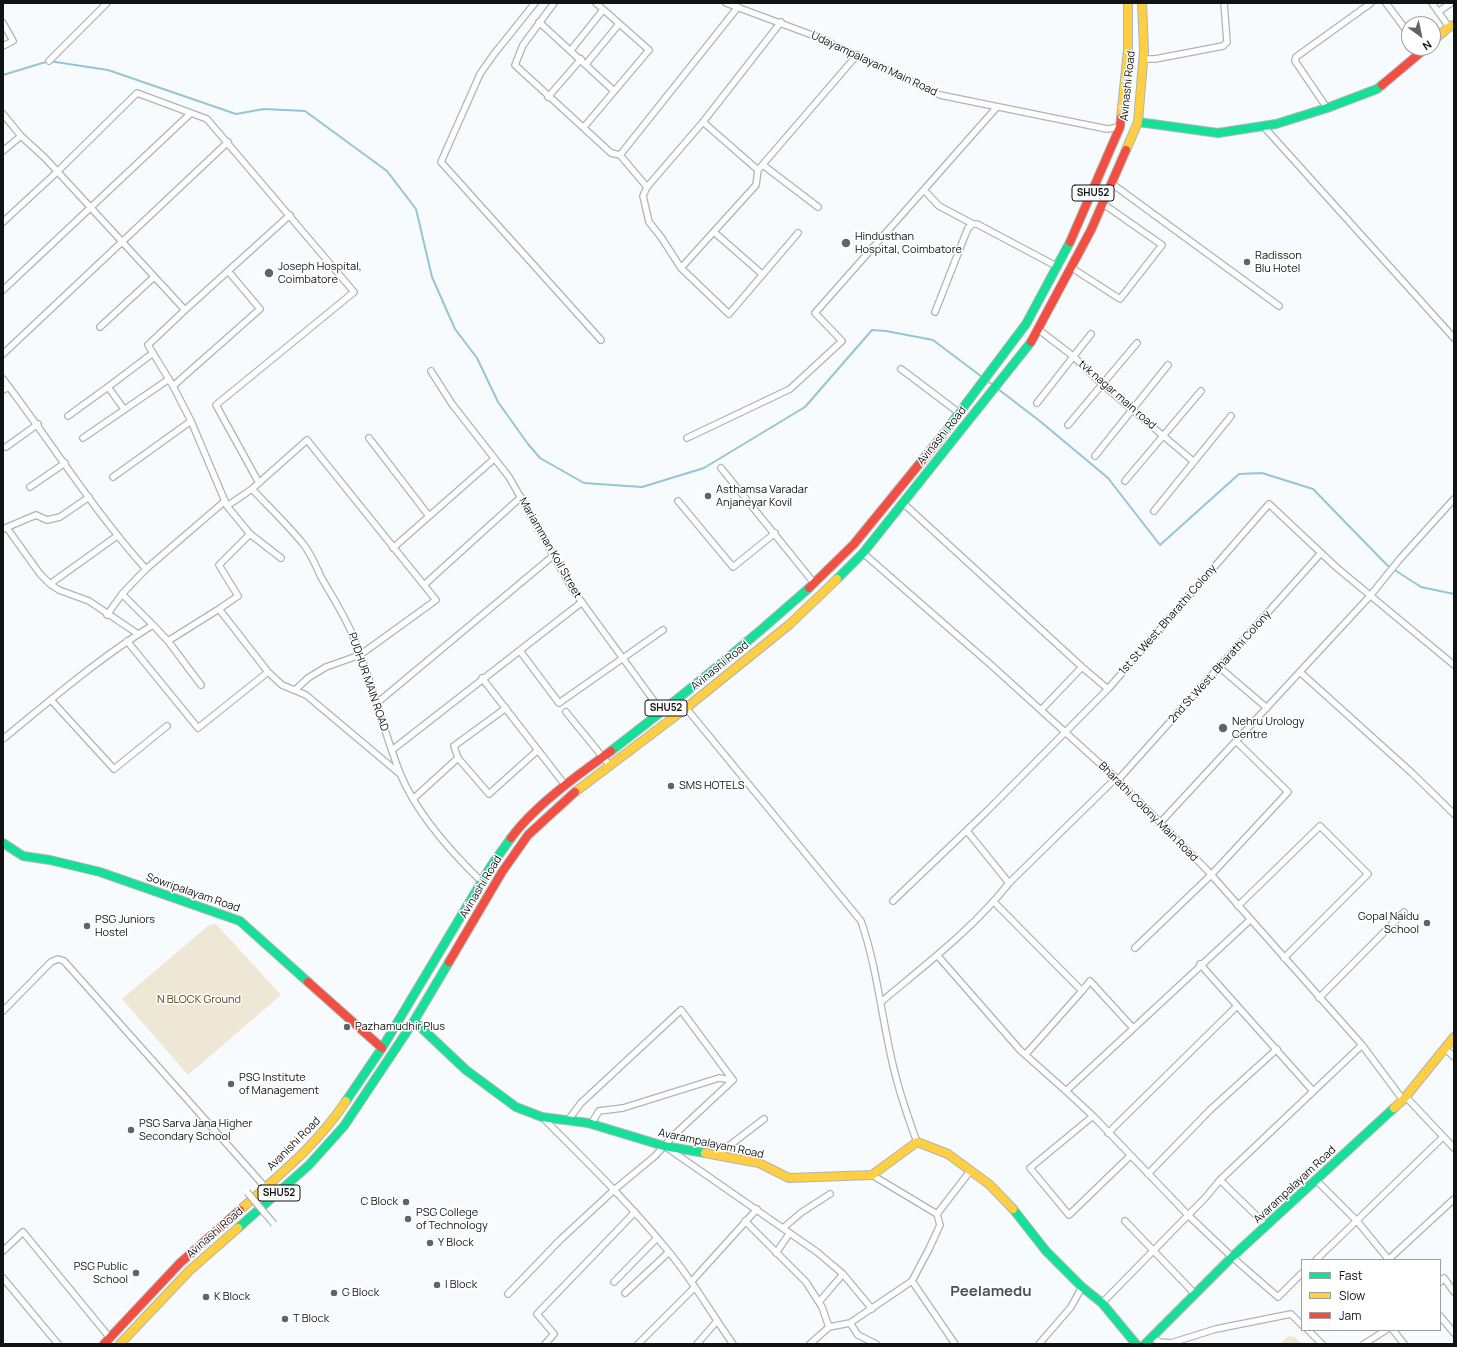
<!DOCTYPE html>
<html>
<head>
<meta charset="utf-8">
<style>
  body { margin:0 }
  #map { position:relative; width:1457px; height:1347px; overflow:hidden; background:#f8fbfd; font-family:Manrope,sans-serif }
  canvas { display:block }
  .frame { position:absolute; inset:0; border:4px solid #101314; pointer-events:none }
  .legend { position:absolute; left:1301px; top:1259px; width:140px; height:72px; box-sizing:border-box; background:#fff; border:1px solid #9fa1a1; margin:0; padding:5px 7px; list-style:none; font-size:12px; color:#101314 }
  .legend li { display:flex; align-items:center; gap:8px; height:20px }
  .legend b { width:20px; border:1px solid #9fa1a1 }
  .north { position:absolute; left:1401px; top:16px; width:40px; height:40px; box-sizing:border-box; background:#fff; border:1px solid #9fa1a1; border-radius:50%; rotate:147deg; font-size:11px; font-weight:700; line-height:16px; text-align:center; color:#101314 }
  .north::after { content:''; display:block; margin:auto; width:14px; height:18px; background:#616466; clip-path:polygon(50% 0,100% 100%,50% 72%,0 100%) }
</style>
</head>
<body>
<div id="map">
<canvas width="1457" height="1347"></canvas>
<div class="frame"></div>
<ul class="legend">
<li><b style="height:5px;background:#16e098"></b>Fast</li>
<li><b style="height:5px;background:#ffcf43"></b>Slow</li>
<li><b style="height:5px;background:#f24e42"></b>Jam</li>
</ul>
<div class="north">N</div>
</div>
<script>
const ctx = document.querySelector('canvas').getContext('2d');
ctx.lineJoin = 'round';
function fill(path, color) { ctx.fillStyle = color; ctx.fill(path, 'evenodd'); }
function strokePath(path, color, width, dash) { ctx.strokeStyle = color; ctx.lineWidth = width; ctx.lineCap = dash ? 'butt' : 'round'; ctx.setLineDash(dash || []); ctx.stroke(path); }
function drawText(font, color, halo, rows, align = 'center') {
  ctx.font = font + ' Manrope,sans-serif'; ctx.lineWidth = 3; ctx.setLineDash([]); ctx.textBaseline = 'middle'; ctx.strokeStyle = halo; ctx.fillStyle = color; for (const [text, x, y, turn = 0] of rows) {
    ctx.save(); ctx.translate(x, y); ctx.rotate((+turn || 0) * Math.PI / 180); ctx.textAlign = isNaN(turn) ? turn : align; if (halo) ctx.strokeText(text, 0, 0); ctx.fillText(text, 0, 0); ctx.restore();
  }
}
const green = new Path2D(`
  M216,924l65,71 -93,80 -66,-76 87,-74z
  M1289,1336l6,1 7,7h-22z`);
const stream = new Path2D(`
  M3,75l46,-14 59,9 128,44 28,-5 41,2 82,60 29,38 16,68 23,52 22,29 21,44 30,42 12,14 44,25 58,4 62,-19 101,-61 67,-77 14,1 47,9 49,37
  M987,381l8,5
  M998,389l43,33 67,56 52,67 79,-71 23,-1 51,16 74,76 34,22 33,7`);
const street = new Path2D(`
  M535,3l-41,51 -14,20 -39,88 160,178
  M554,3l-31,42 -8,20 96,88 9,2 27,32
  M726,3l94,35 120,57 167,34 13,-2
  M1386,3l23,31
  M1432,3l17,24
  M1438,12l13,-9
  M539,22l75,69
  M3,23l10,18 -10,5
  M571,50l32,-40
  M1143,59h12l68,-13 4,-4 -3,-39
  M49,61l58,-58
  M586,64l33,-40
  M548,97l33,-38
  M1327,108l-32,-47 1,-4 75,-54
  M3,114l18,22 24,22 140,152 -37,35 25,41 18,35 36,85 25,-17
  M703,122l-56,65 -4,9 6,26 12,15 20,31 48,46 69,-81
  M584,127l65,-77 -53,-47
  M1264,127l190,211
  M3,151l18,-15
  M620,155l118,-148
  M763,165l55,42
  M758,170l-55,-48 78,-100
  M1111,183l168,123
  M924,190l15,16 34,18
  M3,222l54,-50 80,-79 70,26 147,173 -138,113 43,78
  M714,232l48,42
  M681,268l75,-83 2,-15 99,-115
  M1072,268l48,31 42,-54 -60,-42
  M3,290l188,-177
  M185,310l105,-95
  M935,312l33,-84 5,-4h4l81,43
  M100,327l54,-50
  M1039,330l34,26 30,29 90,76
  M3,354l225,-212
  M901,369l57,43
  M431,371l21,33 57,73 64,113 89,122
  M3,379c48,63 90,131 143,190l79,-68
  M173,386l87,-77 -32,-38
  M108,387l45,-34
  M3,390l6,-3
  M1037,403l54,-69
  M68,416l40,-29 16,22
  M1068,425l69,-82
  M83,438l86,-59
  M369,438l60,78
  M687,438l103,-49 52,-48 -27,-28 182,-206
  M6,447l32,-23
  M1095,456l73,-91
  M721,468l93,115
  M113,477l78,-56
  M1125,481l76,-90
  M30,487l35,-24
  M678,501l55,66 42,-34
  M903,503l179,164 26,22
  M227,506l23,28 31,24
  M1154,511l77,-95
  M7,528l33,46 10,10
  M3,529l33,-14 11,5 13,-3 29,-20
  M117,536l-67,48 9,6 30,11 49,33
  M393,548l101,-89
  M863,553l127,111 128,116 89,90 155,175 41,55
  M146,569l-24,25 31,31
  M424,585l97,-88
  M219,609l19,-13 -19,-31 31,-31
  M107,615l15,-21
  M127,641l71,87 70,-56
  M168,641l33,44
  M520,651l39,52 104,-73
  M1219,667l48,41
  M1300,672l112,101 42,41
  M482,678l83,107
  M295,690l13,-12 18,-11 34,-12 76,-55 -129,-160 -55,49c17,18 36,36 52,56 7,9 12,21 17,32 12,21 26,42 34,64 18,43 28,89 45,132 16,40 52,80 82,109
  M51,700l63,69 53,-43
  M377,703l177,-148
  M686,708l175,213c16,46 20,93 31,140 6,27 15,54 25,81
  M1041,710l41,-43
  M566,712l44,54
  M3,739c49,-40 97,-82 150,-114l15,16 51,-32 49,63 14,13 24,10 94,79
  M392,750l190,-148
  M458,758l31,36 49,-44
  M1118,780l203,-227
  M413,799l45,-41 -4,-12 52,-38
  M1160,823l210,-227 29,-36 55,-61
  M967,831l42,52
  M893,901l94,-90 121,-122 161,-185 67,63 118,98
  M994,902l88,89 -56,63
  M1238,906l82,-80 48,48 -84,84
  M1250,920l-184,171 27,25 95,99 44,42 46,40 24,-24
  M1135,948l76,-73 77,-83 -52,-51
  M937,955l83,95 46,41
  M1200,964l113,127
  M1082,991l8,-10 43,47
  M1319,998l85,-86
  M881,1002c45,-38 92,-73 128,-119l107,-105
  M3,1011l48,-49 7,-3 6,2 202,227
  M1445,1048l9,9
  M1406,1097l48,51
  M1093,1116l-63,52 39,47 61,-59
  M542,1117c44,44 88,87 127,135 24,29 42,61 64,92
  M591,1124l8,-13 24,-3 96,-30 14,2
  M1108,1133l129,-127
  M666,1147l151,105 26,22 29,35
  M717,1155l47,-36
  M1148,1174l62,-64 67,-61
  M872,1175l65,39
  M1220,1180l47,46
  M1316,1180l41,41 32,39
  M745,1221l61,61 16,25 7,20
  M1125,1221l70,73
  M783,1228l19,-16 28,-18
  M3,1251l20,-19 87,106
  M776,1253l13,-19
  M1316,1260l127,-123
  M1388,1260l66,-61
  M3,1278l55,66
  M692,1281l65,-72
  M912,1281l43,63
  M614,1282l43,-44
  M1440,1282l4,-4 10,14
  M625,1293l44,-41
  M508,1294l52,-54 54,-50 41,-34 18,-20 60,-56 -52,-70 -100,93 -12,16
  M819,1302l24,-28
  M1102,1303l103,-105 15,-18 142,-135
  M1440,1316l14,17
  M850,1323l8,12 18,9
  M1308,1330l14,14
  M1393,1330l11,14
  M1152,1338l8,4 11,1 45,-14 75,-15 11,11
  M545,1344l9,-10 -17,-20 98,-102
  M638,1344l57,-57
  M697,1344l20,-23
  M810,1344l19,-17 21,-4 62,-42 17,-32 11,-24 -3,-11 34,-44
  M1039,1344l32,-37 11,-20
  M1364,1344l22,-14`);
const fast = new Path2D(`
  M1138,122l80,11 58,-9 51,-16 50,-19 5,-4
  M938,441l88,-117 44,-82
  M837,579l26,-26 168,-211
  M611,751c68,-52 134,-106 198,-163
  M3,843l20,13 27,4 50,12 140,49 68,61
  M414,1021l52,49 50,37 26,10 46,6 76,23 41,7
  M346,1101l36,-53 109,-182 20,-28
  M1013,1209l33,42 36,36 20,16 34,41
  M238,1228l71,-63 35,-39 70,-105 35,-59
  M1145,1344l87,-87 162,-149`);
const slow = new Path2D(`
  M1433,41l16,-14 5,-2
  M1121,118l7,-68v-47
  M1126,150l12,-28 6,-72 -2,-47
  M575,792l111,-84 104,-84 47,-45
  M1394,1108l9,-8 51,-63
  M705,1153l54,10 30,15 83,-3 45,-33 31,12 42,31 23,24
  M240,1210c38,-34 78,-66 106,-109
  M120,1344l69,-73 49,-43`);
const jam = new Path2D(`
  M1382,85l44,-37
  M1070,242l50,-115 1,-9
  M1031,342l60,-112 35,-80
  M809,588l45,-44 84,-103
  M511,838c23,-32 68,-64 100,-87
  M449,962l53,-90 26,-37 47,-43
  M308,982l74,66
  M104,1344l76,-81 60,-53`);
const streetBridge = new Path2D(`
  M247,1192l27,32`);
const markers = [
  [846,243,5,"#616466"],
  [1247,262,4,"#616466"],
  [269,273,5,"#616466"],
  [708,496,4,"#616466"],
  [1223,728,5,"#616466"],
  [671,786,4,"#616466"],
  [1427,923,4,"#616466"],
  [87,926,4,"#616466"],
  [347,1027,4,"#616466"],
  [231,1084,4,"#616466"],
  [131,1130,4,"#616466"],
  [406,1202,4,"#616466"],
  [408,1219,4,"#616466"],
  [430,1243,4,"#616466"],
  [136,1273,4,"#616466"],
  [437,1285,4,"#616466"],
  [334,1293,4,"#616466"],
  [206,1297,4,"#616466"],
  [285,1319,4,"#616466"]
];
const shields = [
  [1093,193,42],
  [666,708,42],
  [279,1193,42]
];
const shieldNames = [
  ["SHU52",1093,193],
  ["SHU52",666,708],
  ["SHU52",279,1193]
];
const streetNames = [
  ["Udayampalayam Main Road",874,64,25],
  ["Avinashi Road",1128,86,-84],
  ["tvk nagar main road",1117,395,41],
  ["Avinashi Road",942,436,-51],
  ["Mariamman Koil Street",550,548,60],
  ["1st St West, Bharathi Colony",1168,620,-49],
  ["Avinashi Road",720,666,-39],
  ["2nd St West, Bharathi Colony",1220,667,-48],
  ["PUDHUR MAIN ROAD",368,682,71],
  ["Bharathi Colony Main Road",1148,812,45],
  ["Avinashi Road",481,887,-59],
  ["Sowripalayam Road",193,893,19],
  ["Avanishi Road",294,1144,-45],
  ["Avarampalayam Road",711,1144,12],
  ["Avarampalayam Road",1295,1185,-43],
  ["Avinashi Road",215,1233,-41]
];
const poiNames = [
  ["Hindusthan",855,237],
  ["Hospital, Coimbatore",855,250],
  ["Radisson",1255,256],
  ["Blu Hotel",1255,269],
  ["Joseph Hospital,",278,267],
  ["Coimbatore",278,280],
  ["Asthamsa Varadar",716,490],
  ["Anjaneyar Kovil",716,503],
  ["Nehru Urology",1232,722],
  ["Centre",1232,735],
  ["SMS HOTELS",679,786],
  ["Gopal Naidu",1419,917,"right"],
  ["School",1419,930,"right"],
  ["PSG Juniors",95,920],
  ["Hostel",95,933],
  ["Pazhamudhir Plus",355,1027],
  ["PSG Institute",239,1078],
  ["of Management",239,1091],
  ["PSG Sarva Jana Higher",139,1124],
  ["Secondary School",139,1137],
  ["C Block",398,1202,"right"],
  ["PSG College",416,1213],
  ["of Technology",416,1226],
  ["Y Block",438,1243],
  ["PSG Public",128,1267,"right"],
  ["School",128,1280,"right"],
  ["I Block",445,1285],
  ["G Block",342,1293],
  ["K Block",214,1297],
  ["T Block",293,1319]
];
const parkNames = [
  ["N BLOCK Ground",199,1000]
];
const districtNames = [
  ["Peelamedu",991,1292]
];
fill(green, '#efe7d5');
strokePath(stream, '#94c6d5', 2);
strokePath(street, '#b1b4b5', 8);
strokePath(fast, '#b1b4b5', 10);
strokePath(slow, '#b1b4b5', 10);
strokePath(jam, '#b1b4b5', 10);
strokePath(street, '#fefeff', 5.5);
strokePath(fast, '#16e098', 8);
strokePath(slow, '#ffcf43', 8);
strokePath(jam, '#f24e42', 8);
strokePath(streetBridge, '#b1b4b5', 8, []);
strokePath(streetBridge, '#fefeff', 5.5);
for (const [x, y, r, color] of markers) { const dot = new Path2D(); dot.arc(x, y, r, 0, 2 * Math.PI); ctx.fillStyle = color; ctx.fill(dot); strokePath(dot, '#fff', 1.5); }
for (const [x, y, w] of shields) { const box = new Path2D(); box.roundRect(x - w / 2, y - 8, w, 16, 3); ctx.fillStyle = '#fff'; ctx.fill(box); strokePath(box, '#101314', 1); }
drawText('bold 10px', '#101314', null, shieldNames);
drawText('11px', '#101314', '#fff', streetNames);
drawText('11px', '#101314', '#fff', poiNames, 'left');
drawText('11px', '#554017', '#fff', parkNames);
drawText('bold 15px', '#495154', '#fff', districtNames);
</script>
</body>
</html>
